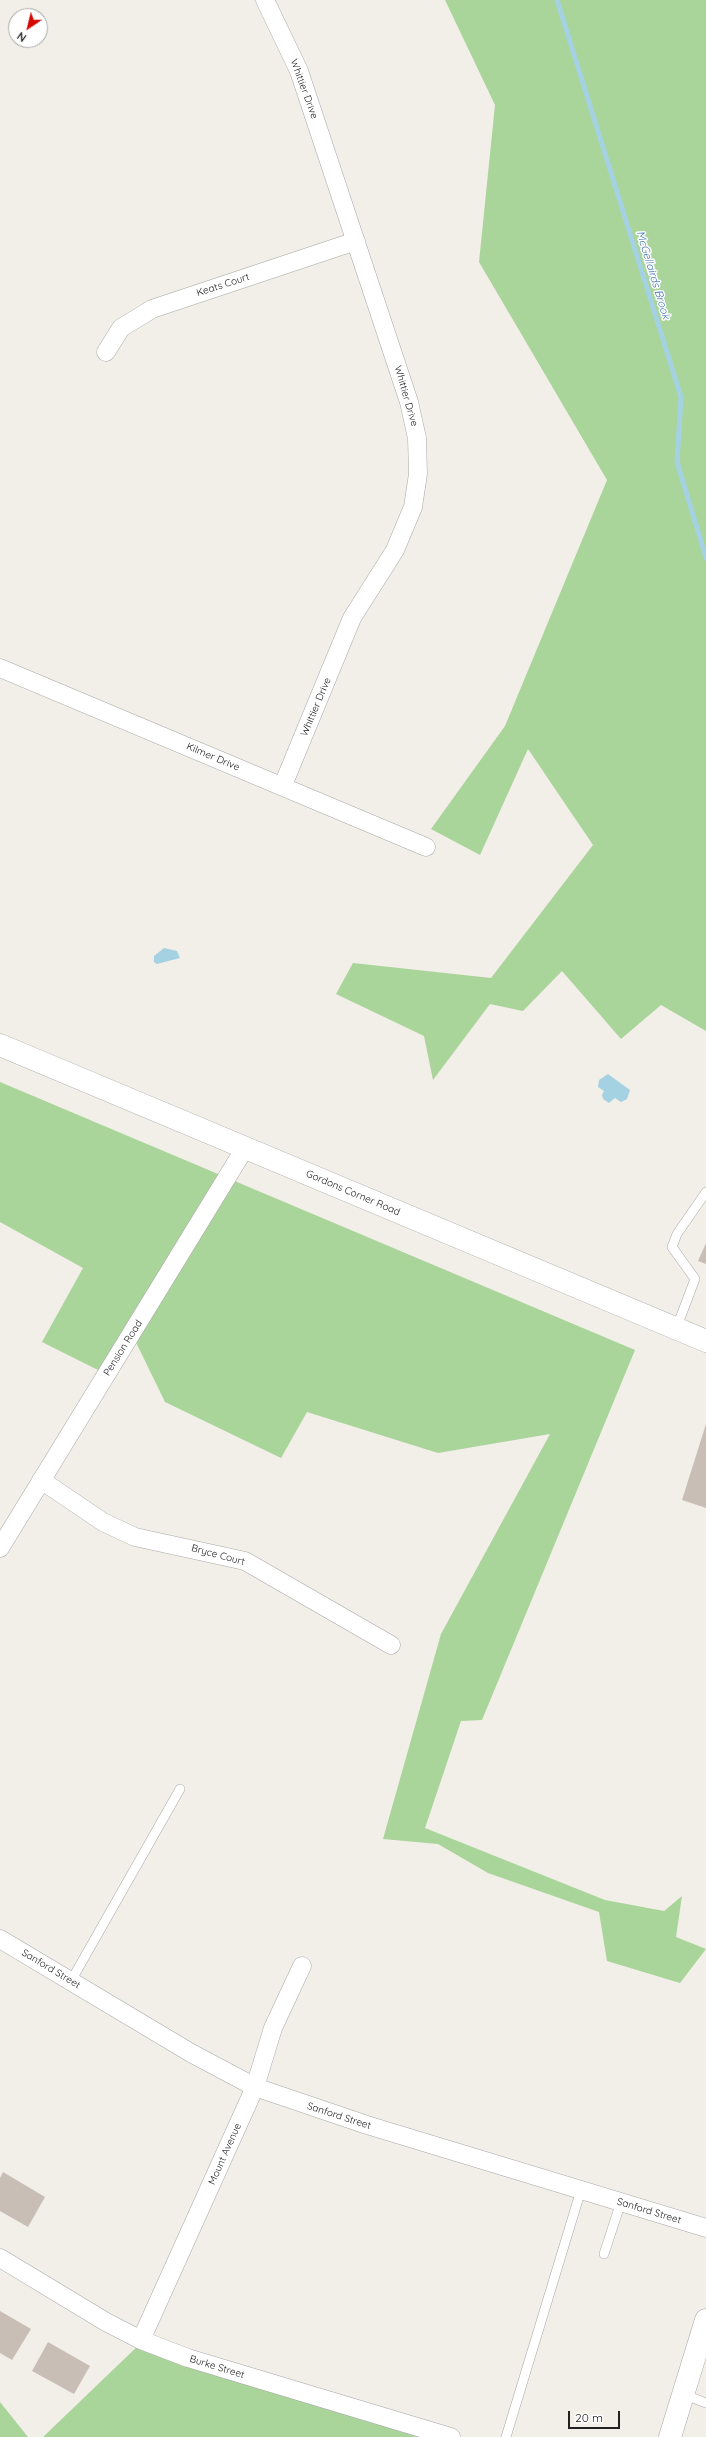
<!DOCTYPE html>
<html>
<head>
<meta charset="utf-8">
<style>
  body { margin:0 }
  #map { position:relative; width:706px; height:2437px; overflow:hidden; background:#f2efe8; font-family:Quicksand,sans-serif }
  canvas { display:block }
  .north { position:absolute; left:8px; top:8px; width:40px; height:40px; box-sizing:border-box; background:#fff; border:1px solid #a6a6a6; border-radius:50%; rotate:215deg; font-size:11px; font-weight:700; line-height:16px; text-align:center; color:#212121 }
  .north::after { content:''; display:block; margin:auto; width:14px; height:18px; background:#d30800; clip-path:polygon(50% 0,100% 100%,50% 72%,0 100%) }
  .scale { position:absolute; left:568px; top:2411px; width:52px; height:18px; box-sizing:border-box; border:2px solid #212121; border-top:0; padding-left:5px; font-size:12px; line-height:14px; white-space:nowrap; color:#212121; -webkit-text-stroke:3px #fff; paint-order:stroke }
</style>
</head>
<body>
<div id="map">
<canvas width="706" height="2437"></canvas>
<div class="north">N</div>
<div class="scale">20 m</div>
</div>
<script>
const ctx = document.querySelector('canvas').getContext('2d');
ctx.lineJoin = 'round';
function fill(path, color) { ctx.fillStyle = color; ctx.fill(path, 'evenodd'); }
function strokePath(path, color, width, dash) { ctx.strokeStyle = color; ctx.lineWidth = width; ctx.lineCap = dash ? 'butt' : 'round'; ctx.setLineDash(dash || []); ctx.stroke(path); }
function drawText(font, color, halo, rows, align = 'center') {
  ctx.font = font + ' Quicksand,sans-serif'; ctx.lineWidth = 3; ctx.setLineDash([]); ctx.textBaseline = 'middle'; ctx.strokeStyle = halo; ctx.fillStyle = color; for (const [text, x, y, turn = 0] of rows) {
    ctx.save(); ctx.translate(x, y); ctx.rotate((+turn || 0) * Math.PI / 180); ctx.textAlign = isNaN(turn) ? turn : align; if (halo) ctx.strokeText(text, 0, 0); ctx.fillText(text, 0, 0); ctx.restore();
  }
}
const forest = new Path2D(`
  M445,0h261v1031l-45,-26 -40,34 -59,-68 -39,40 -33,-7 -57,76 -9,-44 -88,-42 17,-31 138,15 102,-133 -65,-96 -48,106 -49,-26 74,-103 102,-246 -128,-218 16,-157z
  M0,1082l635,268 -153,370 -21,1 -36,107 180,72 59,11 18,-15 -6,41 30,12 -26,34 -73,-22 -8,-49 -111,-39 -50,-29 -55,-5 58,-205 109,-200 -112,19 -131,-41 -26,46 -116,-56 -34,-70 -44,63 11,-25 -56,-28 41,-74 -83,-46z
  M142,2342l295,95h-394z
  M0,2402l28,35h-28z`);
const water = new Path2D(`
  M164,948l13,3 3,7 -23,6 -3,-2v-6z
  M608,1074l22,16 -3,9 -6,3 -6,-4 -6,5 -6,-4 -1,-4 2,-4 -6,-4 1,-7z`);
const stream = new Path2D(`
  M557,0l124,397 -4,65 29,96`);
const building = new Path2D(`
  M706,1243v21l-8,-3z
  M706,1424v84l-24,-8z
  M3,2172l42,25 -17,30 -28,-16v-33z
  M0,2311l31,18 -19,31 -12,-7z
  M48,2342l42,24 -16,28 -42,-23z`);
const service = new Path2D(`
  M676,1329l19,-50 -23,-32 5,-13 29,-42
  M71,1981l109,-192
  M604,2254l17,-52
  M683,2394l23,9
  M506,2437l75,-247`);
const minor = new Path2D(`
  M265,0l34,71 110,331 8,36 1,36 -5,33 -18,43 -43,68 -69,167
  M106,352l15,-24 31,-19 204,-68
  M0,668l426,179
  M41,1480l62,42 32,15 110,24 146,84
  M0,1548l245,-400
  M0,1939l191,114 64,34 112,38 339,103
  M0,2258l106,64 35,18 47,18 263,79
  M141,2340l114,-253 18,-59 29,-62`);
const tertiary = new Path2D(`
  M0,1045l706,296
  M670,2437l36,-117`);
const streetNames = [
  ["Whittier Drive",304,89,70],
  ["Keats Court",223,285,-18],
  ["Whittier Drive",406,396,74],
  ["Whittier Drive",316,707,-67],
  ["Kilmer Drive",213,757,23],
  ["Gordons Corner Road",353,1193,23],
  ["Pension Road",123,1348,-58],
  ["Bryce Court",218,1555,15],
  ["Sanford Street",51,1969,31],
  ["Sanford Street",339,2116,18],
  ["Mount Avenue",225,2154,-66],
  ["Sanford Street",649,2211,17],
  ["Burke Street",217,2367,17]
];
const waterNames = [
  ["McGellairds Brook",653,275,73]
];
fill(forest, '#a9d49a');
fill(water, '#a5d2e2');
strokePath(stream, '#a5d2e2', 5);
fill(building, '#c8beb6');
strokePath(service, '#a8a8a8', 10);
strokePath(minor, '#a8a8a8', 19);
strokePath(tertiary, '#a8a8a8', 23);
strokePath(service, '#fff', 9);
strokePath(minor, '#fff', 18);
strokePath(tertiary, '#fff', 22);
drawText('10px', '#212121', '#fff', streetNames);
drawText('italic 11px', '#4276b2', '#fff', waterNames);
</script>
</body>
</html>
